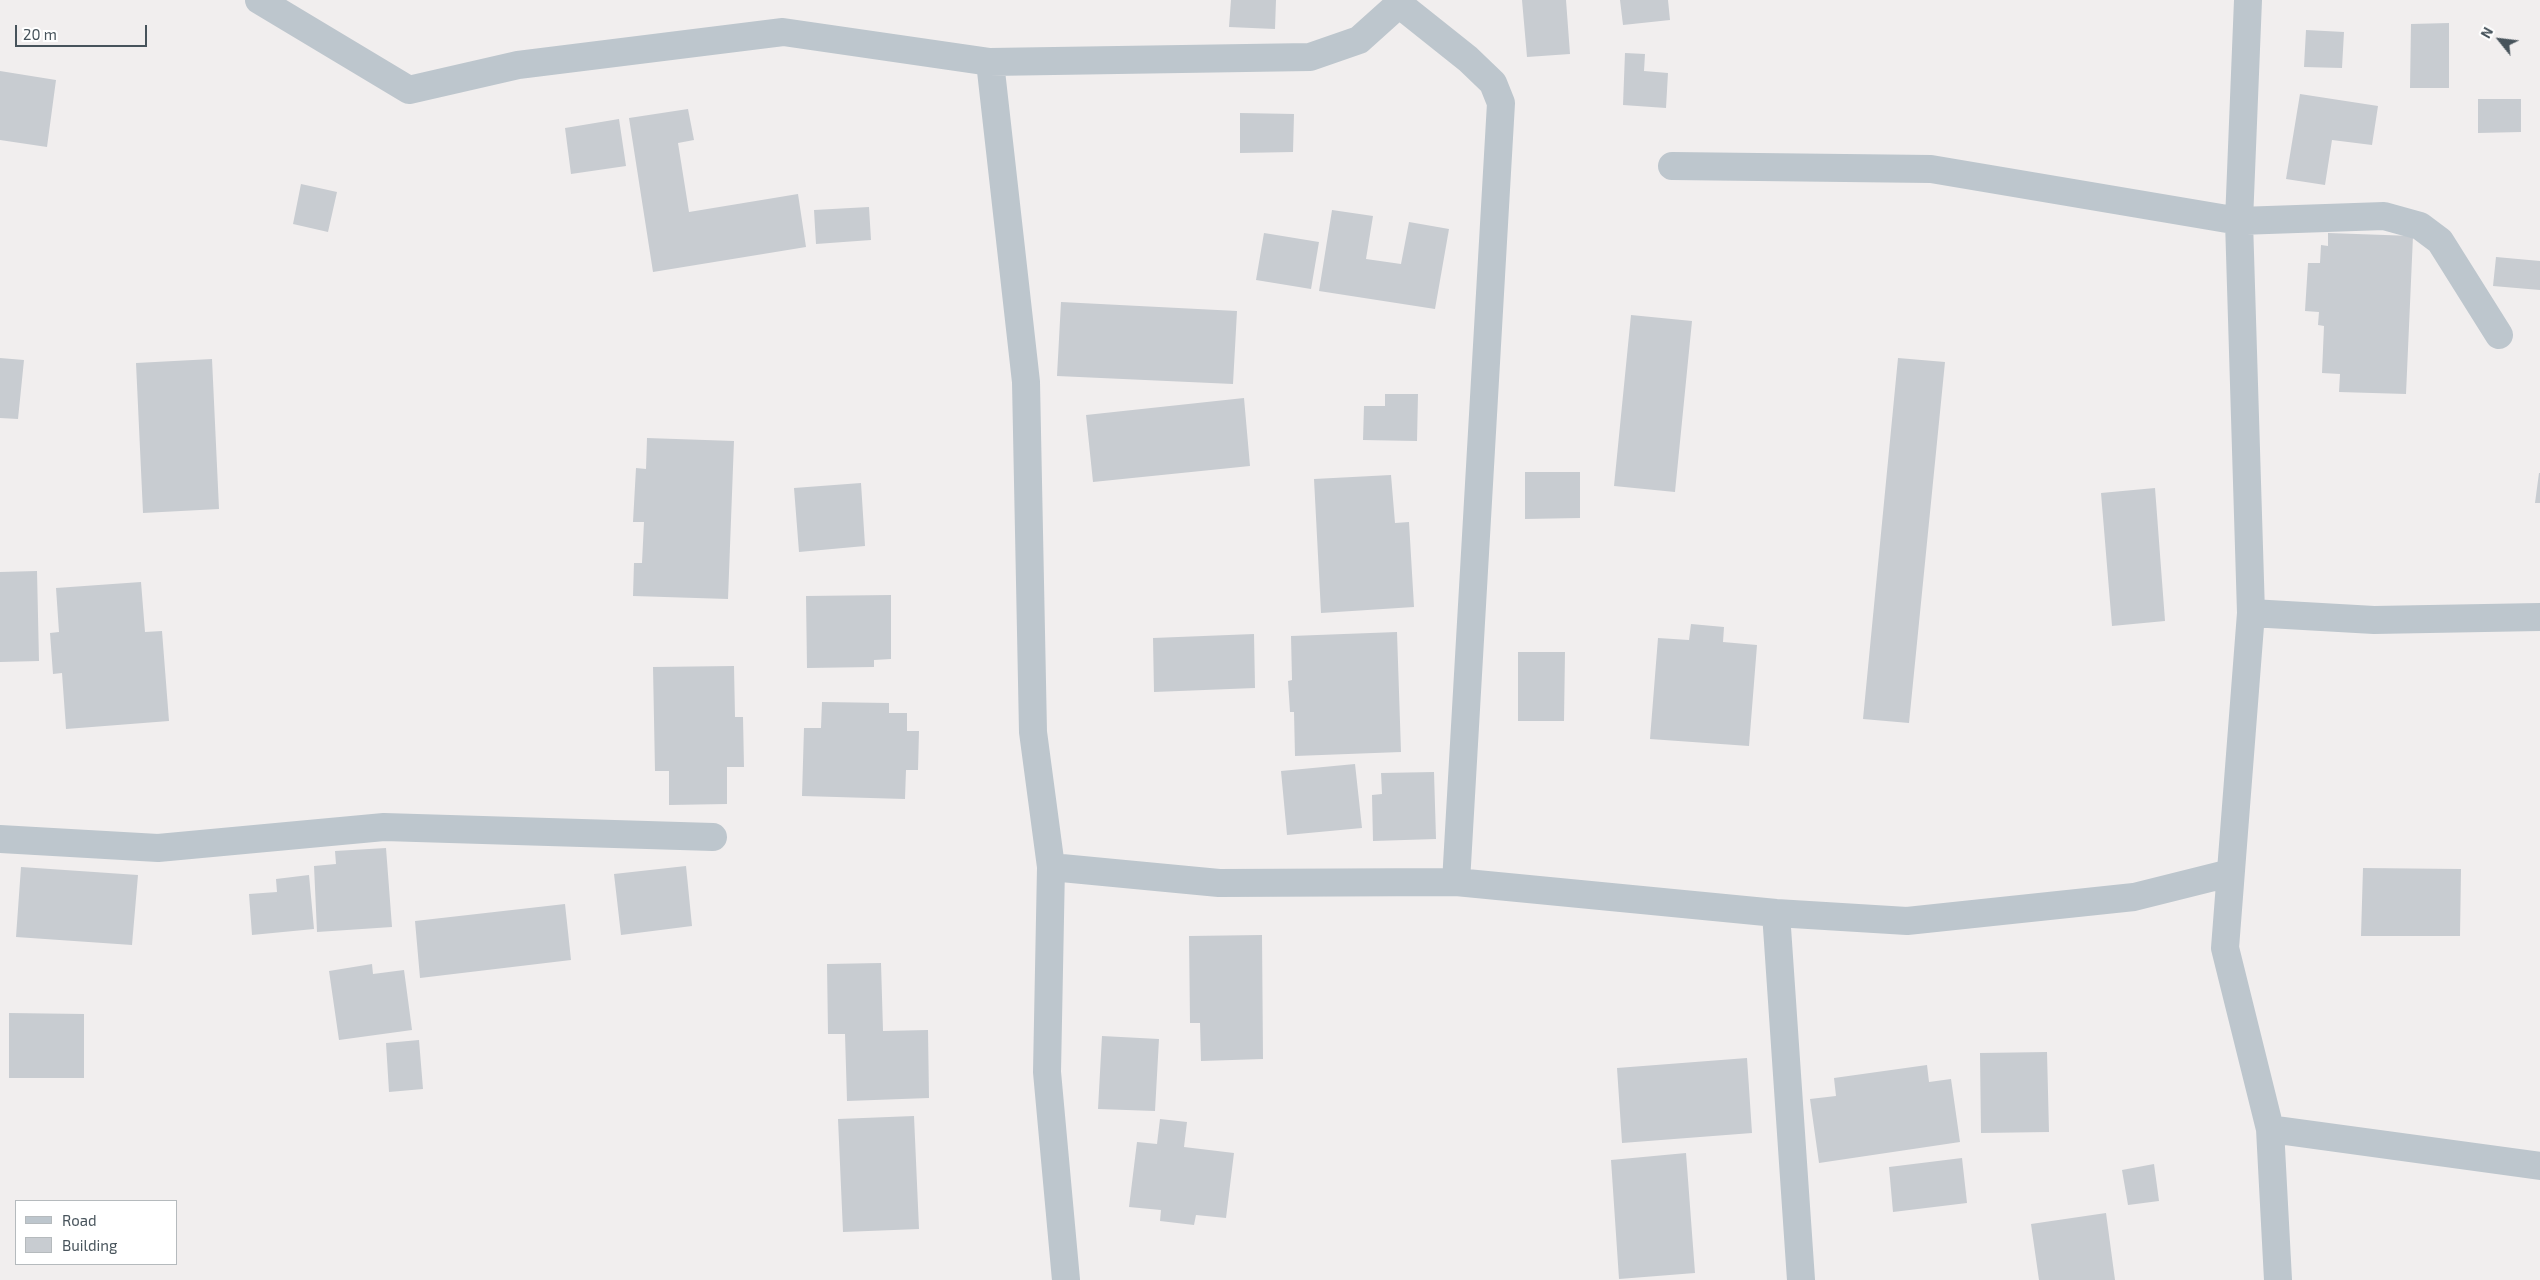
<!DOCTYPE html>
<html>
<head>
<meta charset="utf-8">
<style>
  body { margin:0 }
  #map { position:relative; width:2540px; height:1280px; overflow:hidden; background:#f1eeee; font-family:"Exo 2",sans-serif }
  canvas { display:block }
  .legend { position:absolute; left:15px; top:1200px; width:162px; height:65px; box-sizing:border-box; background:#fff; border:1px solid #b5babd; margin:0; padding:6px 9px; list-style:none; font-size:15px; color:#47535b }
  .legend li { display:flex; align-items:center; gap:10px; height:25px }
  .legend b { width:25px; border:1px solid #b5babd }
  .north { position:absolute; left:2475px; top:15px; width:50px; height:50px; -webkit-text-stroke:4px #fff; paint-order:stroke; rotate:299deg; font-size:14px; font-weight:700; line-height:20px; text-align:center; color:#47535b }
  .north::after { content:''; display:block; margin:auto; width:18px; height:22px; background:#47535b; clip-path:polygon(50% 0,100% 100%,50% 72%,0 100%) }
  .scale { position:absolute; left:15px; top:25px; width:132px; height:22px; box-sizing:border-box; border:2px solid #47535b; border-top:0; padding-left:6px; font-size:15px; line-height:18px; white-space:nowrap; color:#47535b; -webkit-text-stroke:4px #fff; paint-order:stroke }
</style>
</head>
<body>
<div id="map">
<canvas width="2540" height="1280"></canvas>
<ul class="legend">
<li><b style="height:6px;background:#bdc6cd"></b>Road</li>
<li><b style="height:14px;background:#c8ccd1"></b>Building</li>
</ul>
<div class="north">N</div>
<div class="scale">20 m</div>
</div>
<script>
const ctx = document.querySelector('canvas').getContext('2d');
ctx.lineJoin = 'round';
function fill(path, color) { ctx.fillStyle = color; ctx.fill(path, 'evenodd'); }
function strokePath(path, color, width, dash) { ctx.strokeStyle = color; ctx.lineWidth = width; ctx.lineCap = dash ? 'butt' : 'round'; ctx.setLineDash(dash || []); ctx.stroke(path); }
const building = new Path2D(`
  M1231,0h45l-1,29 -46,-2z
  M1522,0h44l4,54 -43,3z
  M1620,0h48l2,20 -47,5z
  M2449,23v65h-39l1,-64z
  M2306,30l38,2 -2,36 -38,-1z
  M1625,53l20,1 -1,17 24,2 -2,35 -43,-3z
  M0,71l56,9 -9,67 -47,-7z
  M2300,94l78,12 -6,39 -40,-5 -7,45 -39,-6z
  M2478,99h43v33l-43,1z
  M688,109l6,31 -16,3 11,69 109,-18 8,53 -153,25 -24,-154z
  M1240,113l54,1 -1,38 -53,1z
  M619,119l7,47 -55,8 -6,-46z
  M301,184l36,8 -9,40 -35,-8z
  M869,207l2,33 -55,4 -2,-34z
  M1332,210l41,6 -7,43 35,5 8,-42 40,7 -14,80 -116,-18z
  M1264,233l55,9 -8,47 -55,-9z
  M2328,233l85,3 -7,158 -67,-2 1,-18 -18,-1 2,-47 -6,-1 1,-13 -14,-1 3,-48h12l1,-18 7,1z
  M2496,257l44,4v29l-47,-4z
  M1061,302l176,9 -4,73 -176,-8z
  M1631,315l61,6 -17,171 -61,-6z
  M0,358l24,2 -6,59 -18,-1z
  M1898,358l47,4 -36,361 -46,-4z
  M212,359l7,150 -76,4 -7,-150z
  M1385,394h33l-1,47 -54,-1 1,-34h21z
  M1244,398l6,68 -157,16 -7,-67z
  M647,438l87,3 -6,158 -95,-3 1,-33h8l2,-41h-11l3,-54 10,1z
  M1525,472h55v46l-55,1z
  M2539,473h1v30h-5z
  M1391,475l4,48 14,-1 5,85 -93,6 -7,-134z
  M861,483l4,63 -66,6 -5,-64z
  M2155,488l10,133 -53,5 -11,-133z
  M37,571l2,90 -39,1v-90z
  M141,582l4,50 17,-1 7,90 -103,8 -4,-56 -9,1 -3,-41 9,-1 -3,-44z
  M891,595v64l-17,1v7l-67,1 -1,-72z
  M1691,624l33,3 -1,15 34,3 -8,101 -99,-7 8,-101 31,2z
  M1397,632l4,120 -106,4 -1,-44h-4l-2,-31 4,-1 -1,-44z
  M1254,634l1,54 -101,4 -1,-54z
  M1518,652h47l-1,69h-46z
  M734,666l1,51h8l1,50h-17v37l-58,1v-34h-14l-2,-104z
  M822,702l67,1v10h18v18h12l-1,39h-12l-1,29 -103,-3 2,-68h17z
  M1355,764l7,64 -75,7 -6,-64z
  M1434,772l2,67 -63,2 -1,-46 10,-1 -1,-21z
  M386,848l6,79 -75,5 -3,-66 22,-2 -1,-13z
  M686,866l6,60 -71,9 -7,-61z
  M21,867l117,8 -6,70 -116,-8z
  M2363,868l98,1 -1,67h-99z
  M309,875l5,54 -62,6 -3,-41 28,-2 -1,-13z
  M565,904l6,56 -151,18 -5,-57z
  M1262,935l1,124 -62,2 -1,-38h-10l-1,-87z
  M881,963l2,68 45,-1 1,68 -82,3 -2,-67h-17l-1,-70z
  M372,964l1,10 31,-4 8,60 -73,10 -10,-69z
  M9,1013l75,1v64h-75z
  M1102,1036l57,3 -4,72 -57,-2z
  M419,1040l4,49 -34,3 -3,-49z
  M2047,1052l2,80 -68,1 -1,-80z
  M1747,1058l5,75 -130,10 -5,-75z
  M1927,1065l2,17 22,-3 9,63 -141,21 -9,-64 26,-3 -2,-18z
  M914,1116l5,113 -76,3 -5,-113z
  M1160,1119l27,3 -3,25 50,6 -8,65 -30,-3 -2,10 -34,-4 1,-11 -32,-3 8,-65 20,2z
  M1686,1153l9,120 -76,6 -8,-119z
  M1962,1158l5,45 -74,9 -4,-45z
  M2154,1164l5,37 -31,4 -6,-35z
  M2106,1213l9,67h-76l-8,-56z`);
const minor = new Path2D(`
  M259,0l150,90 109,-25 265,-33 207,30 320,-5 49,-17 40,-36 2,-4
  M2248,0l-9,221 12,392 -26,335 45,181 8,151
  M1399,4l69,55 25,24 8,20 -45,779
  M990,62l36,320 7,350 18,135 -4,205 19,208
  M1672,166l259,3 308,52 145,-5 36,10 20,15 59,94
  M2251,613l123,7 166,-3
  M0,839l158,9 226,-21 329,10
  M1051,867l168,16 237,-1 320,31 131,8 227,-24 96,-24
  M1776,913l25,367
  M2270,1129l270,37`);
fill(building, '#c8ccd1');
strokePath(minor, '#bdc6cd', 28);
</script>
</body>
</html>
